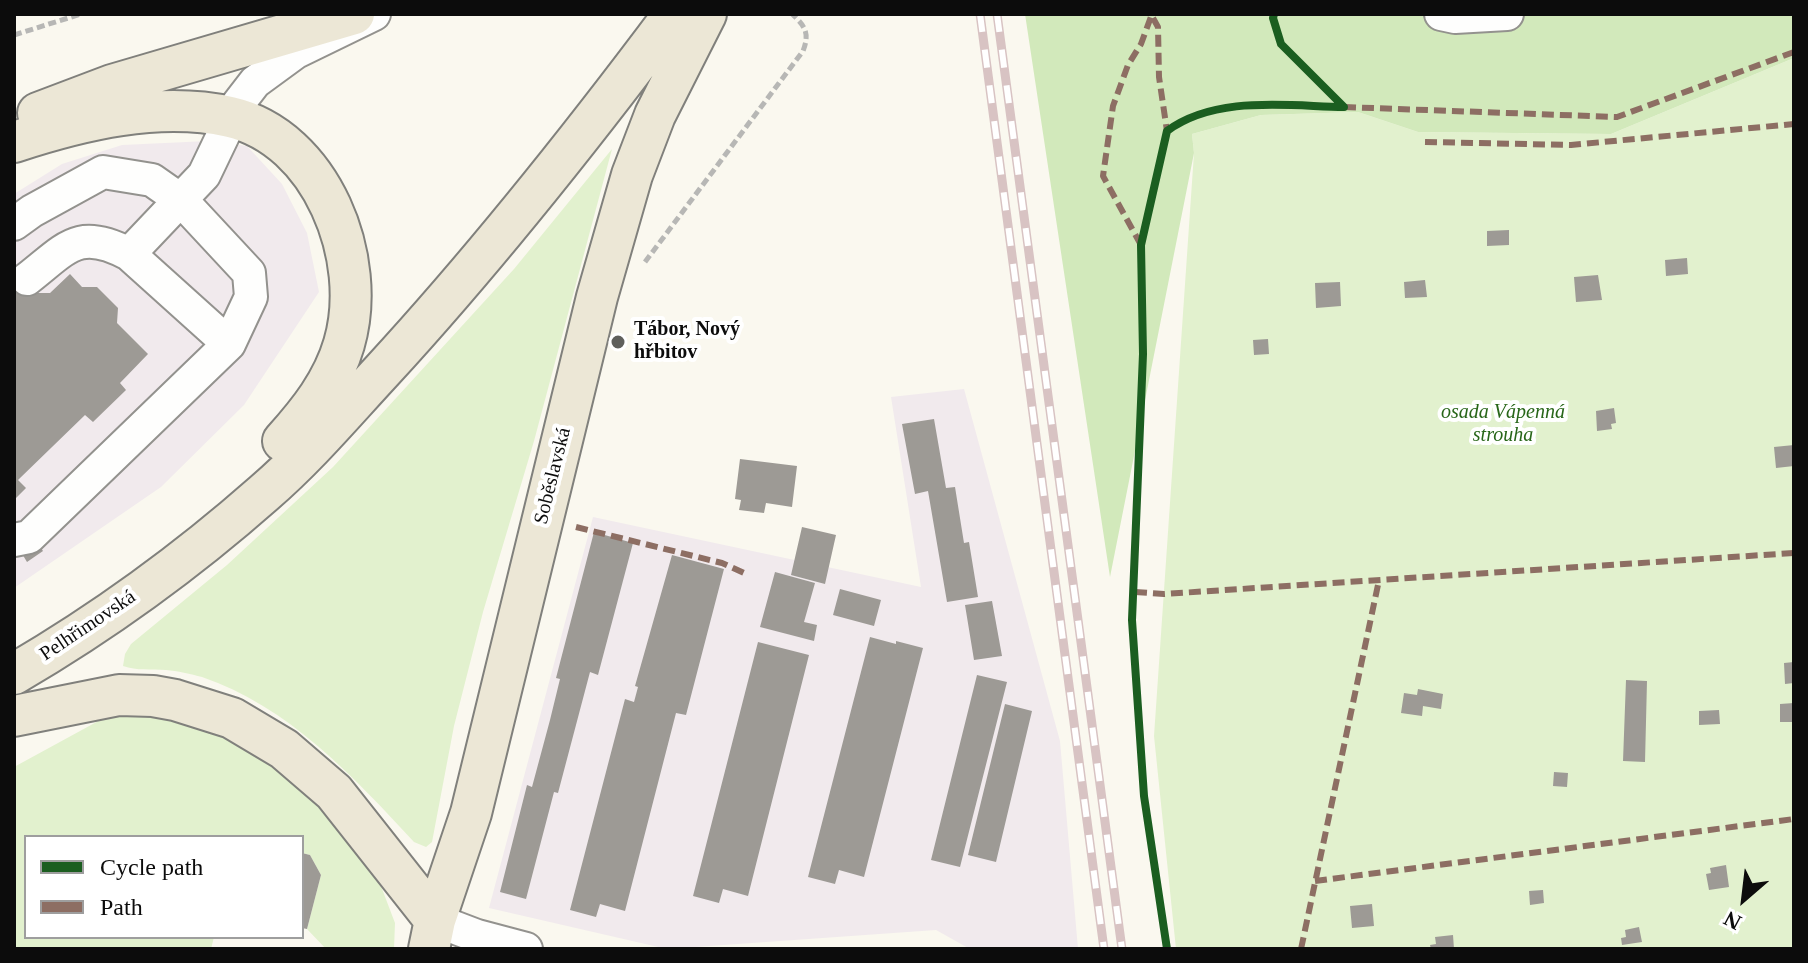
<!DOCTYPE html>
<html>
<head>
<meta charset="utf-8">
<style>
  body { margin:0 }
  #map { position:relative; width:1808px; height:963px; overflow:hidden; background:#faf8ef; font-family:Georgia,serif }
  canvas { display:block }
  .frame { position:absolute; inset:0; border:16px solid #0c0c0c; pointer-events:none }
  .legend { position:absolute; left:24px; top:835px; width:280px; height:104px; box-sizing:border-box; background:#fff; border:2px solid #9e9e9e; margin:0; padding:10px 14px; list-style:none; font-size:24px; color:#0c0c0c }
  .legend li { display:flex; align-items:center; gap:16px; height:40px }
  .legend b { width:40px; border:2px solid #9e9e9e }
  .north { position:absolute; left:1704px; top:859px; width:80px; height:80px; -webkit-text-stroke:6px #fff; paint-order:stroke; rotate:208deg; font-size:22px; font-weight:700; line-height:32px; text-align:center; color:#0c0c0c }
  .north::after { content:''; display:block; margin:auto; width:28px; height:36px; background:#0c0c0c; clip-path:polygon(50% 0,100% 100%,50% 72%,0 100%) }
</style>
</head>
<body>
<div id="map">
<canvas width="1808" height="963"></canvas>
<div class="frame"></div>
<ul class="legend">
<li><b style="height:10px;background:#1b5e20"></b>Cycle path</li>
<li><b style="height:10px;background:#8d6e63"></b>Path</li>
</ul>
<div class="north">N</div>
</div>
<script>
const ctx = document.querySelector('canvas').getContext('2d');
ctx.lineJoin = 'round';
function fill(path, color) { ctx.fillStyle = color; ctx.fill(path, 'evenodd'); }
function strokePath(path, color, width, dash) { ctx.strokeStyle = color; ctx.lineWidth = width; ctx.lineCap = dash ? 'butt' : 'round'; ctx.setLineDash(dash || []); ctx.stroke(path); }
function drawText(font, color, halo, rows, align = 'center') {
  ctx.font = font + ' Georgia,serif'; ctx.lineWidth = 8; ctx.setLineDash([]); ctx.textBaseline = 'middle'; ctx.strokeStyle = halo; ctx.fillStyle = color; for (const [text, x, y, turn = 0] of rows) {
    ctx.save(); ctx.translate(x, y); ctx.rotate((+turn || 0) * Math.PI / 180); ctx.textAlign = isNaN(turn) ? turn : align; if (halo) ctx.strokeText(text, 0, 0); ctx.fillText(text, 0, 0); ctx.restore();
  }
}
const industrial = new Path2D(`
  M208,141l39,5 35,38 25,49 12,59 -75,113 -83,82 -147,101v-394l48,-30 60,-19z
  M964,389l96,352 18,208h-108l-34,-19 -269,19 -178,-41 104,-391 328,70 -30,-190z`);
const green = new Path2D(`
  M1794,58v891h-618l-22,-213 40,-583 -2,-19 69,-19 97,-3 60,20 193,2z
  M612,149l-78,292 -51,171 -29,114 -22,116 -6,5 -12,-5c-60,-65 -126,-136 -212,-165 -11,-3 -25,-6 -36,-7 -15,-1 -29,1 -43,-4l2,-12 6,-10 96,-79 106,-98 181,-198z
  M113,713l70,4 47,20 76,47 70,89 19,50 -1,26h-68l-19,-20 14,-54 -11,-20 -8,-2v-16h-276v100h188l-3,12h-197v-182z`);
const forest = new Path2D(`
  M1025,14h769v44l-183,76 -193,-2 -60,-20 -97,3 -69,19 2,19 -84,424z`);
const building = new Path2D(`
  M1509,230v15l-22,1v-15z
  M1687,258l1,16 -22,2 -1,-16z
  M70,274l12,13h15l21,21 -1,15 31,31 -28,29 6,7 -33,32 -8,-7 -67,65 8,8 -12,12v-220l17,13h19z
  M1598,275l4,25 -26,2 -2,-25z
  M1425,280l2,17 -22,1 -1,-16z
  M1340,282l1,24 -25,2 -1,-25z
  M1268,339l1,15 -15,1 -1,-15z
  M1614,408l2,15 -5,1 1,5 -15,2 -1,-20z
  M934,419l12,69 9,-1 9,56 5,-1 9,55 -31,5 -19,-111 -13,3 -13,-70z
  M1794,445v21l-18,2 -2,-21z
  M740,459l57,7 -5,41 -26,-4 -2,10 -25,-3 2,-10 -6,-1z
  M802,527l34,8 -11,49 -34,-9z
  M594,532l39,11 -35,132 -8,-3 -32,121 -4,-1 -28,107 -26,-7 27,-107 5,2 18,-67 10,-41 -4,-1z
  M37,542l6,9 -16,11 -6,-10z
  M672,555l52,14 -38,146 -10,-2 -51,198 -25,-7 -4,13 -26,-7 55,-211 9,3 4,-15 -3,-1z
  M775,572l40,11 -11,39 13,3 -3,16 -54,-14z
  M840,589l41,11 -7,26 -41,-11z
  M992,601l10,55 -28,4 -9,-55z
  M870,637l26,7v-3l27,7 -59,229 -25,-7 -4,14 -27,-7z
  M758,642l51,13 -61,241 -25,-7 -4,14 -26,-7z
  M1794,662v21l-9,1 -1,-21z
  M977,675l30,7 -47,185 -29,-7z
  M1626,680l21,1 -2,81 -22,-1z
  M1418,689l25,5 -2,15 -18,-3 -1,10 -21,-3 3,-20 13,2z
  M1794,703v19h-14v-18z
  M1005,704l27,7 -36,151 -28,-7z
  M1719,710l1,14 -21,1v-14z
  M1554,772l14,1 -1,14 -14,-1z
  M302,853l8,2 11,20 -14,54 -5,-1z
  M1726,865l3,22 -20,3 -3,-16 5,-1 -1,-5z
  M1543,890l1,13 -14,2 -1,-14z
  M1372,904l2,22 -22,2 -2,-22z
  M1639,927l3,15 -20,3 -1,-7 5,-1 -1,-7z
  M1453,935l1,14h-23l-1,-4 6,-1 -1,-7z`);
const path = new Path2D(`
  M14,35l67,-21
  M645,262l158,-211c7,-18 2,-25 -11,-37`);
const minor = new Path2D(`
  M1441,14l14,3 52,-3
  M14,224l18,-13 71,-39 49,8 30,21 67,72 2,24 -22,47 -200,193 -15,3
  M129,254l75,-79 34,-71 17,-22 41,-30 78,-38
  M27,279c40,-31 51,-52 102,-25l100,90
  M435,920l42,16 49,13`);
const major = new Path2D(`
  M38,113l74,-28 242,-71
  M14,142c67,-22 145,-41 216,-25 92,21 139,142 114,227 -11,38 -35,68 -61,97
  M14,674c89,-52 173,-113 250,-181 43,-37 80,-81 118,-122 104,-113 200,-234 292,-357
  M14,716l105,-21 34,1 22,4 57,18 52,31 50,43 101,128
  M429,949l6,-29 36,-107 126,-516 35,-122 23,-60 51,-101`);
const rail = new Path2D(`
  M980,14l124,935
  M997,14l125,935`);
const quiet = new Path2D(`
  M1153,18l5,9 1,50 8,54
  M1344,107l273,10 177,-65
  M1425,142l146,3 223,-21
  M1141,245l-38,-69 10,-70 15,-41 13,-21 11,-30
  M576,527l146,36 22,10
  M1135,592l29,2 630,-41
  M1315,881l479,-62
  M1301,949l78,-369`);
const cycleway = new Path2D(`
  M1167,949l-23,-153 -12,-176 11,-266 -2,-109 26,-114c49,-36 119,-25 177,-24l-63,-63 -8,-26 1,-4`);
const markers = [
  [618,342,8,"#5f5f5b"]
];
const poiNames = [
  ["Tábor, Nový",634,330],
  ["hřbitov",634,353]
];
const parkNames = [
  ["osada Vápenná",1503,413],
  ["strouha",1503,436]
];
const streetNames = [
  ["Soběslavská",553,476,-76],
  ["Pelhřimovská",88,626,-34]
];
fill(industrial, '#f1eaed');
fill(green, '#e2f1ce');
fill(forest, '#d2e9bb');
fill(building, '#9d9a95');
strokePath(minor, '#93928e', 36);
strokePath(major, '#80807c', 44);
strokePath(path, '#b7b7b5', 5, [8, 4]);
strokePath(minor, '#fefefd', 32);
strokePath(major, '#ece7d6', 40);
strokePath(rail, '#d8c3c3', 9);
strokePath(rail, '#fff', 6, [18]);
strokePath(quiet, '#8d6e63', 6, [12, 6]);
strokePath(cycleway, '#1b5e20', 8);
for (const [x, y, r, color] of markers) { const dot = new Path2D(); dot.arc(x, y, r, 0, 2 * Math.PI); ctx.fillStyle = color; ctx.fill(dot); strokePath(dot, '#fff', 3); }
drawText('bold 20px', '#0c0c0c', '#fff', poiNames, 'left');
drawText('italic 20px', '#286619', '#fff', parkNames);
drawText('20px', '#0c0c0c', '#fff', streetNames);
</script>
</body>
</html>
